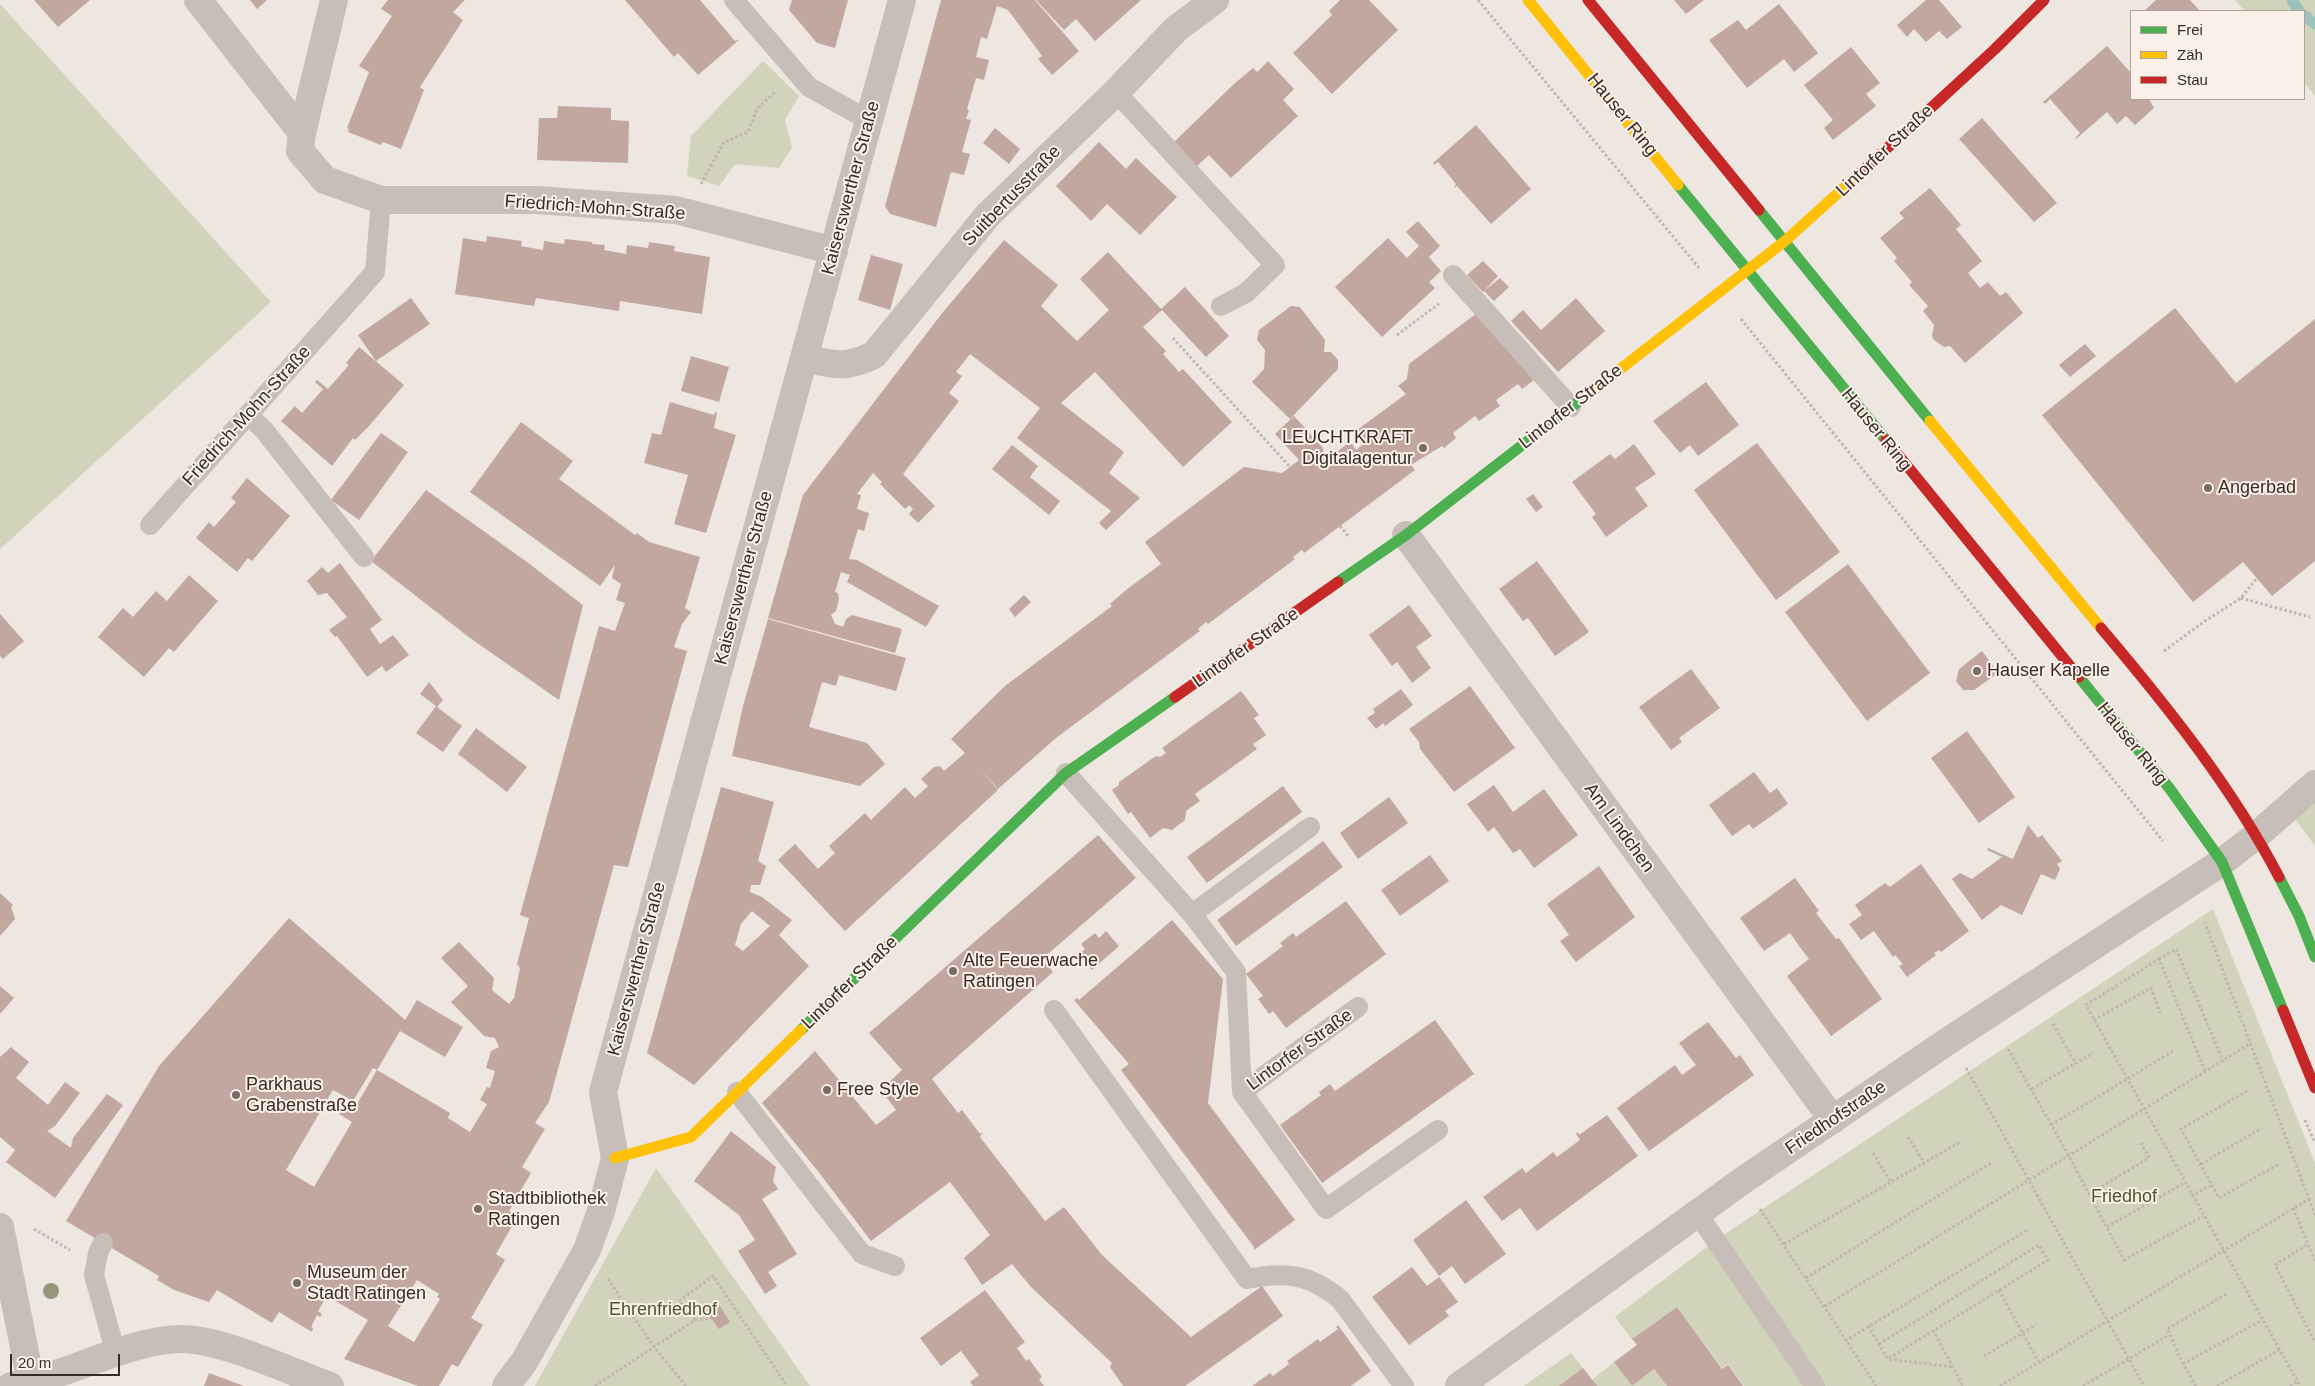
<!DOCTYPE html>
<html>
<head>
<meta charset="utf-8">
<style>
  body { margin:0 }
  #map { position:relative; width:2315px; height:1386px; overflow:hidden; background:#ede6e1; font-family:Helvetica,sans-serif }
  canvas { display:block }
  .legend { position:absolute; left:2130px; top:10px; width:175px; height:90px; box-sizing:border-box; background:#fbf0e7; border:1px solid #ada19a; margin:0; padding:6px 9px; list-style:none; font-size:15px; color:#382b27 }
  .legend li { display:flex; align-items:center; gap:10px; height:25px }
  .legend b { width:25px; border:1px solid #ada19a }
  .scale { position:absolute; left:10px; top:1354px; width:110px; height:22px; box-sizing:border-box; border:2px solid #382b27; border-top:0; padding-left:6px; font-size:15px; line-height:18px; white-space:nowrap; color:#382b27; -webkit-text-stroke:4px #fbf0e7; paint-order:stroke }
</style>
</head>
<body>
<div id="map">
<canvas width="2315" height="1386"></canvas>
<ul class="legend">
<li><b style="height:6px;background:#4caf50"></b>Frei</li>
<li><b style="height:6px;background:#ffc107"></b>Zäh</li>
<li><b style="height:6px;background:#c62828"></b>Stau</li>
</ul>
<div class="scale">20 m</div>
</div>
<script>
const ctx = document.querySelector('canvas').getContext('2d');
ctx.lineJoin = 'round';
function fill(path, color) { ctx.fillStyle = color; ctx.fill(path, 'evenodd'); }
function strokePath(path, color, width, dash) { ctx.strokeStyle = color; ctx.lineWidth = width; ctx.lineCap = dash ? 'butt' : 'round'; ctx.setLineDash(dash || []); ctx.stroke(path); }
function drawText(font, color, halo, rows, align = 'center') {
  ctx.font = font + ' Helvetica,sans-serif'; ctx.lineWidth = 4; ctx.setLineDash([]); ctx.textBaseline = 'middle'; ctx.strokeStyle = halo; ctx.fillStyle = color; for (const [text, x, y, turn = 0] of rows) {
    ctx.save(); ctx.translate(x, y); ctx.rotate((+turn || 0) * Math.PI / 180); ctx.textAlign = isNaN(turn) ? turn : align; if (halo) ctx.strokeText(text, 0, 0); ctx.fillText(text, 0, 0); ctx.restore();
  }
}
const green = new Path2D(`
  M2235,0h80v96l-11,-14v-71h-59z
  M0,4l271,298 -271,247z
  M763,61l36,35 -14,24 7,27 -13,21 -44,-4 -16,22 -32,-10 4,-40z
  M2315,785v61l-27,-37z
  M2213,909l102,254v223h-571l-16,-22 -6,4 -45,-61 -45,32 -17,-22 101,-77z
  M656,1168l154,218h-275z
  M1571,1353l21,27 22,-18 18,24h-108z
  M1654,1369l13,17h-35z`);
const stream = new Path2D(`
  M2292,0l7,11
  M2304,15l11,9`);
const building = new Path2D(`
  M34,0h56l-32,27z
  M250,0h17l-10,9z
  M388,0h77l-12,12 10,8 -43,67 4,3 -23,59 -18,-7 -2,3 -33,-13 1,-3 -2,-1 22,-56 -10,-6 33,-50 -11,-7z
  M625,0h75l35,41 5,-2 -42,36 -20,-22 -4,4z
  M792,0h56l-13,48 -18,-5 -28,-33z
  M941,0h94l44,51 -27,24 -14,-16 4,-3 -34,-46 -11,-4 -10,33 -6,-2 -5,20 13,3 -5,20 -8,-2 -9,31 2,1 -3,9 5,1 -9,32 8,2 -6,21 -13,-3 -15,55 -46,-13 -5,-8z
  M1036,0h105l-46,41 -19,-22 -12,11z
  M1340,0h29l29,30 -66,64 -39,-41 39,-38 -3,-4z
  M1674,0h30l-18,14z
  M1926,0h13l23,27 -15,12 -8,-8 -13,11 -12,-13 -7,8 -10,-12z
  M2156,0h34l10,11h-56z
  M1779,4l39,49 -24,19 -10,-13 -37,29 -38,-48 29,-20 8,10z
  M2107,46l24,27v26h18l5,9 -19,17 -9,-9 -9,8 -10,-12 -31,27 -1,-1 5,-5 -30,-34 -5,5 -2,-2z
  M1851,47l29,36 -14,11 10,12 -43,34 -9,-12 9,-8 -29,-35z
  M1268,61l26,28 -11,11 15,16 -67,62 -22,-23 -12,11 -23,-24 60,-58 19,-16 4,4z
  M558,106l53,2v12l18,1 -1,42 -91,-3 2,-42h18z
  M1982,118l75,85 -23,19 -75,-83z
  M1476,125l55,64 -40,35 -34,-38 -3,2 2,-4 -18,-22 -4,3 -1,-2z
  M995,128l25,21 -11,15 -26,-21z
  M1099,142l27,27 10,-11 41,39 -37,38 -33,-31 -16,17 -35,-35z
  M1930,188l31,37 -5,4 26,32 -14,12 12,15 8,-6 12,14 6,-4 17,21 -58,50 -15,-17 -6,1 -10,-7 -2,-4 2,-11 -11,-14 5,-5 -19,-21 3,-3 -18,-21 3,-3 -17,-20 24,-20 -5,-5z
  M1418,221l22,25 -11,11 12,14 -12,11 6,6 -53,49 -47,-50 53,-49 19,20 12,-12 -13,-14z
  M487,236l35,5 -1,5 22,4 1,-9 20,3 1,-5 27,3v2l13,1 -1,5 22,4 1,-9 21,3 1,-6 26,4 -1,5 36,6 -8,57 -82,-13 -1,10 -83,-13 -2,8 -79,-12 8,-56 23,4z
  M1004,240l54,45 -17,21 36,35 32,-31 -29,-31 28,-27 53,57 24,-22 44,49 -23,21 -44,-47 -19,17 23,24 -3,3 16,18 4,-3 49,53 -49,45 -88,-95 -34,31 63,49 -15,21 31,25 -34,32 -7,-7 12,-12 -94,-73 23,-30 -70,-54 -14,18 6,4 -13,17 10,8 -56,73 32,32 -17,17 -9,-9 4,-5 -4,-4 -4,4 -25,-25 2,-2 -9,-9 -16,21 4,1 -4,14 12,4 -5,18 -6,-2 -9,30 8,1 82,46 -13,21 -79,-45 3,-7 -9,-3 -6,20 3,1 1,6 -3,12 -5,4 4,9 8,3 3,-8 6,-4 50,14 -7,24 -127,-35 35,-123 140,-183z
  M871,255l32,9 -13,46 -32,-10z
  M1483,261l15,15 -15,16 -16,-17z
  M1500,278l9,9 -15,14 -10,-10z
  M411,298l19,26 -54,37 -18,-26z
  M1576,298l29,33 -47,41 -47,-51 12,-11 18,20z
  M1291,306l9,1 25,33 -1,12h7l7,8v9l-48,50 -38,-37 12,-13 1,-19 -8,-10 2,-10z
  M2175,308l61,75 79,-64v242l-43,35 -29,-34 -50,40 -151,-187z
  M1477,313l57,67 -12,9 -4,-5 -22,16 4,6 -21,15 -4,-5 -22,17 3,5 -12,10 -2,-2 -31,19 4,5 -111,83 -2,-3 -9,7 2,2 -87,65 -2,-2 -8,7 2,2 -144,107 -58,51 -20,-22 20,23 -153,141 -67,-71 17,-16 23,25 17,-16 -6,-7 36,-33 6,7 34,-33 10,11 13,-12 -7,-7 13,-12 6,-1 4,5 21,-18 -14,-14 54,-53 107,-80 -2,-2 16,-14 35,-26 -16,-22 99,-75 38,6 17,-13 -24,-26 19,-18 29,32 1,6 7,6 7,2 3,-2 -3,-9 9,-7h5l4,6 10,-8 -9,-12 49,-36 -8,-8 9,-7 2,-15z
  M2085,344l11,12 -26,21 -11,-12z
  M359,347l45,38 -35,41 -14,14 -2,-2 -21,28 -51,-45 14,-15 7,7 21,-24 -8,-7 2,-2 11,9 21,-24 -3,-2z
  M691,356l38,11 -10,35 -38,-11z
  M1706,382l33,43 -41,31 -8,-11 -10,8 -27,-32z
  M670,402l44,13 1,-3 2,1 -3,15 22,7 -30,98 -32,-9 14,-49 -44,-12 8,-30 9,2z
  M521,422l52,39 -14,18 76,56 2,-2 12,9 51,15 -15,51 6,4 -9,12 -8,23 13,4 -59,216 -14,-2 -65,237 -14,21 10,6 -23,38 9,6 -22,38 9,5 -22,38 9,6 -34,58 12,7 -25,42 -6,-3 -13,22h-21l-74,-27 24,-39 -41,-24 -9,15 4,3 -2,3 -3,-2 -6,12 2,1 -1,4 -33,-20 -7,11 -55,-33 -8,12 -35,-12 -17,-10 2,-4 -93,-55 93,-155 130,-148 116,102 12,-20 46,27 -18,30 -45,-26 -23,39 -4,-2 -20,33 4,3 20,-34 73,43 -2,5 22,14 17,-28 -7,-4 7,-13 3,1 5,-17 -9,-3 5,-17 8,-4 -4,-9 -11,-2 -33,-34 17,-16 -27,-28 18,-16 35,36 -2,12 17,14 5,-6 6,-30 -3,-4 12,-46 -9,-3 79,-289 16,5 10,-28 -9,-3 5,-16 -9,-6 3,-13 -15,21 -130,-94zM333,1090l20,11 -14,13 13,8 -38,65 -28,-17zM417,1280l22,14 -2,3 3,2 -26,43 -26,-16z
  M381,433l27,19 -49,68 -28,-20z
  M1757,443l83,109 -64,48 -82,-110z
  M1634,444l22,30 -21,14 13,18 -42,31 -14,-20 4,-3 -24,-32 38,-28 5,5z
  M1012,445l26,21 -8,11 30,24 -11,14 -57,-46z
  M247,478l43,38 -38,45 -4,-3 -11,14 -41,-34 13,-16 5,5 22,-25 -5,-4z
  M426,490l101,72 56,43 -24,95 -89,-62 -99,-77z
  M1533,494l10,13 -7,5 -10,-13z
  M1537,561l52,71 -34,24 -27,-38 -5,3 -24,-32z
  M340,563l42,57 -12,9 10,15 13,-9 16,20 -23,17 -4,-6 -15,11 -30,-41 -2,1 -6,-7 18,-13 -20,-24 -9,2 -11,-14 15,-14 6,6z
  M1848,564l82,109 -63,48 -82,-109z
  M189,575l29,26 -44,51 -5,-4 -25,29 -46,-40 25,-29 10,9 23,-26 11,10z
  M1024,595l7,7 -16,15 -6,-8z
  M1409,605l23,31 -16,11 15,21 -19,15 -15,-21 -5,4 -23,-31z
  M0,614l24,27 -21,18 -3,-3z
  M768,619l138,39 -10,33 -57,-16 -3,11 -14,-4 -13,45 58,16 18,21 -25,22 -128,-30 11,-50z
  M1982,651l16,22 -24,17h-11l-7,-9 3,-12z
  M1691,669l29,39 -41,30 3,4 -11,8 -32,-43z
  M429,682l14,18 -6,7 25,19 -19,26 -27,-19 20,-27 -16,-12z
  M1470,686l45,62 -61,44 -34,-43 -1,-7 -10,-13z
  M1401,689l12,16 -28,21 -2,-3 -7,6 -9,-11 8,-5 -2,-4z
  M1241,691l18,24 -5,3 12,17 -13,9 4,5 -62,45 5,7 -14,10 -1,9 -13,10 -9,-2 -13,10 -19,-26 -3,2 -16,-24 7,-5v-3l37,-26 4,1 6,-4 -4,-5z
  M476,728l51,39 -20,25 -49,-38z
  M1967,731l48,66 -36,26 -48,-65z
  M1754,772l16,21 7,-5 11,16 -35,25 -4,-5 -17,12 -23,-31z
  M1494,785l19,27 31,-23 34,46 -44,33 -14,-19 -7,4 -19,-26 -6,5 -21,-28z
  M1283,786l19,26 -95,71 -20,-26z
  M721,787l53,15 -16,59 8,5 -6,19h-9l-1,7 12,5 30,23 -13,15 30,31 -115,119 -47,-32zM752,911l18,15 -27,25 -8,-6 6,-21z
  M1389,797l19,26 -50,36 -18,-26z
  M2028,825l10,13 4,-3 20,26 -5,3 3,5 -5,11 -14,-6 -19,41 -21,-10 -19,15 -30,-41 8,-6 12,6 30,-22 -15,-7 1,-2 25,11z
  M1098,835l38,43 -94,81 11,13 -121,107 26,34 4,-3 18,24 3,-2 -3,5 65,84 19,-14 38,48 89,82 71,-51 21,30 -98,70h-62l-13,-19 2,-4 -81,-76 -19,-23 -30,21 -18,-27 26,-23 -40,-53 -79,59 -54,-71 -55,-67 53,-52 61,74 20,-15 -15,-20 21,-20 -33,-37z
  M1323,841l20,26 -107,79 -19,-26z
  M1430,855l19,26 -49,35 -19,-26z
  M1921,864l48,67 -28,21 -2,-2 -3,2 -2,1 2,2 -29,22 -8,-11 4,-2 -8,-9 -2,2 -19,-26 -13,9 -12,-16 13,-9 -7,-10 30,-22 5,4z
  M1599,866l36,51 -59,45 -16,-21 9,-6 -22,-31z
  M1795,878l24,33 -3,2 20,26 3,-1 43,61 -51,37 -44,-60 22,-17 -10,-13 -9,-13 -26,18 -24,-33z
  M0,893l13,12 -2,2 4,12 -15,17z
  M1346,901l40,53 -100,74 -13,-17 -4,3 -11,-15 5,-3 -17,-22 37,-28 -3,-3 13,-10 3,4z
  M1172,920l51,59 -15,124 87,117 -41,30v-3l-133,-177 8,-6 -55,-64 3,-2 2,2z
  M1106,931l13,15 -27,24 -13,-16 6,-5 -4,-5 14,-11 4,5z
  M0,986l14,12 -14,16z
  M1435,1020l39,54 -152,109 -42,-58 41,-30 -2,-3 11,-8 5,7z
  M1708,1022l28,36 4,-3 14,20 -105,76 -32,-43 58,-43 7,10 14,-10 -17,-22z
  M11,1047l18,15 -13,16 32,27 17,-23 15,11 -25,33 -8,5 24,17 2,-10 34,-44 16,11 -68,93 -49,-36 9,-12 -15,-13v-80z
  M1607,1115l31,41 -101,75 -17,-23 -18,13 -19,-24 39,-29 4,5 27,-21 4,5 23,-17 -4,-6 2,-2 1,3z
  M731,1131l45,36 -3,14 5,8 -16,10 35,55 -29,18 9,14 -12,8 -27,-43 17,-11 -16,-25 -45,-34z
  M1466,1200l40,54 -41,30 -13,-18 -13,10 -26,-36z
  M1412,1267l15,19 12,-9 19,25 -13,9 4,5 -40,29 -37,-48z
  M985,1290l40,52 -8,6 9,13 3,-2 13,18 -3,2 5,7h-71l-3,-4 9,-7 -18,-24 -20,15 -21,-28z
  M717,1301l13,21 -11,7 -14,-19z
  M1677,1307l45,62 6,-4 15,21h-76l-13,-17 -22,17 -18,-24 23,-17 -5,-6z
  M1338,1325l33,46 -20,15h-99l18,-13 3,3 16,-12 -2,-3 31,-22 2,3 18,-13 -2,-2z
  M1583,1368l14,18h-38z
  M209,1373l35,13h-40z`);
const path = new Path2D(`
  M1478,0l221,268
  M701,184l23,-42 24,-10 9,-23 18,-17
  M1741,319l422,522
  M1397,335l43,-32
  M1173,338l117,129
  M1340,526l8,10
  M2241,598l69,19
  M2164,651l41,-30 36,-23 16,-20
  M2159,959l17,-10 47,112
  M2094,1020l57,-32 9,25
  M2053,1024l22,38
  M2008,1049l61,107 55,104 79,-44
  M1966,1068l178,318
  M2205,1071l-46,-112 -73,46 214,381
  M2032,1089l61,-36
  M2247,1091l-66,38 38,69 60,-34
  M2305,1120l10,23
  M2051,1125l124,-75
  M1908,1137l16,25
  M1873,1153l18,29
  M2201,1164l61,-36
  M2089,1194l60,-36 -8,-15
  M2191,1196l21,-11
  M2309,1199l6,16
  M2293,1208l15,36
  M1760,1209l116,177
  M2107,1227l77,-44
  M34,1229l36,21
  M1784,1244l178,-103
  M2315,1261l-7,-17 -33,21 40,77
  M1806,1278l185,-115
  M608,1279l46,68 32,39
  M1999,1290l39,71
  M1825,1306l426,-263
  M695,1320l-16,-19 34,-25 74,110
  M1868,1326l20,33 65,8
  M1933,1330l30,56
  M1845,1341l184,-112
  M1879,1344l160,-99 9,15 -160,99
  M1984,1356l52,-31
  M2183,1364l79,-44
  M595,1386l100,-66 16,-2
  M2000,1386l309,-187 -104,-276
  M2083,1386l86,-51
  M2196,1386l-13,-22 -16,-35 61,-36
  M2217,1386l62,-36
  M2290,1386l7,-4`);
const lane = new Path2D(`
  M734,0l75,87 61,34
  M1116,92l159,173 -29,28 -25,13
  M1453,275l118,132
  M248,415l16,15 100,127
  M150,525l225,-253 6,-72
  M1066,773l126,141 44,58 6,120 84,117 112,-79
  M1192,914l118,-87
  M1054,1010l193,269c39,-8 62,-5 93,20l64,87
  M737,1092l125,162 33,12
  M1242,1092l116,-85
  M1697,1213l118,173
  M103,1243l-5,10 -4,22 22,79`);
const street = new Path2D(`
  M198,0l104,133 -2,18 25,29 56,20h155l140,10 158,41
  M302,133l32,-133
  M804,358c31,7 40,11 70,-3l114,-140 128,-123 60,-63 39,-29
  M1406,535l427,585
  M0,1227l31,155
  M11,1386c55,-9 118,-47 171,-47 40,0 109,33 148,47
  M506,1386l18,-24 63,-112 15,-42 13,-50 -12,-66 299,-1092
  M1459,1386l283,-205 209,-142 271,-177 35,-27 58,-51`);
const fast = new Path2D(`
  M1678,185l208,255
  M1759,210l171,211
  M1338,582l68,-47 190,-147
  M2079,677l91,112 52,73 61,148
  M2279,877l20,39 16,41
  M801,1030l265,-257 109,-76`);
const slow = new Path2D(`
  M1528,0l150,185
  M1596,388l189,-147 73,-66
  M1930,421l171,207
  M615,1158l76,-21 110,-107`);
const jam = new Path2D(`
  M1588,0l171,210
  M1858,175l137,-126 49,-49
  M1886,440l193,237
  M2101,628c66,78 131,159 178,249
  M1175,697l163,-115
  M2283,1010l32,78`);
const trees = [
  [51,1291]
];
const markers = [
  [1423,448,5,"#776c68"],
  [2208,488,5,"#776c68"],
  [1977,671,5,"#776c68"],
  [953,971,5,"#776c68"],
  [827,1090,5,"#776c68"],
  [236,1095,5,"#776c68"],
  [478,1209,5,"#776c68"],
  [297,1283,5,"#776c68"]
];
const streetNames = [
  ["Hauser Ring",1622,115,51],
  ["Lintorfer Straße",1885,151,-43],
  ["Kaiserswerther Straße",851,188,-75],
  ["Suitbertusstraße",1012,196,-46],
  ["Friedrich-Mohn-Straße",595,208,4],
  ["Lintorfer Straße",1571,407,-38],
  ["Friedrich-Mohn-Straße",247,416,-48],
  ["Hauser Ring",1876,430,51],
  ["Kaiserswerther Straße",744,578,-75],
  ["Lintorfer Straße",1246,648,-35],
  ["Hauser Ring",2132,744,51],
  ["Am Lindchen",1619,828,54],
  ["Kaiserswerther Straße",637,969,-75],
  ["Lintorfer Straße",850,983,-44],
  ["Lintorfer Straße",1300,1050,-36],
  ["Friedhofstraße",1836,1118,-34]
];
const poiNames = [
  ["LEUCHTKRAFT",1413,438,"right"],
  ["Digitalagentur",1413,459,"right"],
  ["Angerbad",2218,488],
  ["Hauser Kapelle",1987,671],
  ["Alte Feuerwache",963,961],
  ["Ratingen",963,982],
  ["Parkhaus",246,1085],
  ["Grabenstraße",246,1106],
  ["Free Style",837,1090],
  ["Stadtbibliothek",488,1199],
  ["Ratingen",488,1220],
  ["Museum der",307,1273],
  ["Stadt Ratingen",307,1294]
];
const parkNames = [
  ["Friedhof",2124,1197],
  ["Ehrenfriedhof",663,1310]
];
fill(green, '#d1d3ba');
strokePath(stream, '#9bc2bd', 11);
fill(building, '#c2a7a1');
strokePath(path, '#bfb6b2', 3, [2.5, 2.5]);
strokePath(lane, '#c7beb9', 20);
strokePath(street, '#c7beb9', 28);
strokePath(fast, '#4caf50', 11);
strokePath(slow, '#ffc107', 11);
strokePath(jam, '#c62828', 11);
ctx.fillStyle = '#94977c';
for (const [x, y] of trees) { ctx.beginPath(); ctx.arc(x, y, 8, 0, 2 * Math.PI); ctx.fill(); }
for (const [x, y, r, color] of markers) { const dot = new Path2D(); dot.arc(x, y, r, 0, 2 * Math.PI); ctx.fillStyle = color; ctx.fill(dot); strokePath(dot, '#fbf0e7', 2); }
drawText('18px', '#382b27', '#fbf0e7', streetNames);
drawText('18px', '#382b27', '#fbf0e7', poiNames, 'left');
drawText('18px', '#4b572a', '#fbf0e7', parkNames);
</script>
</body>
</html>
